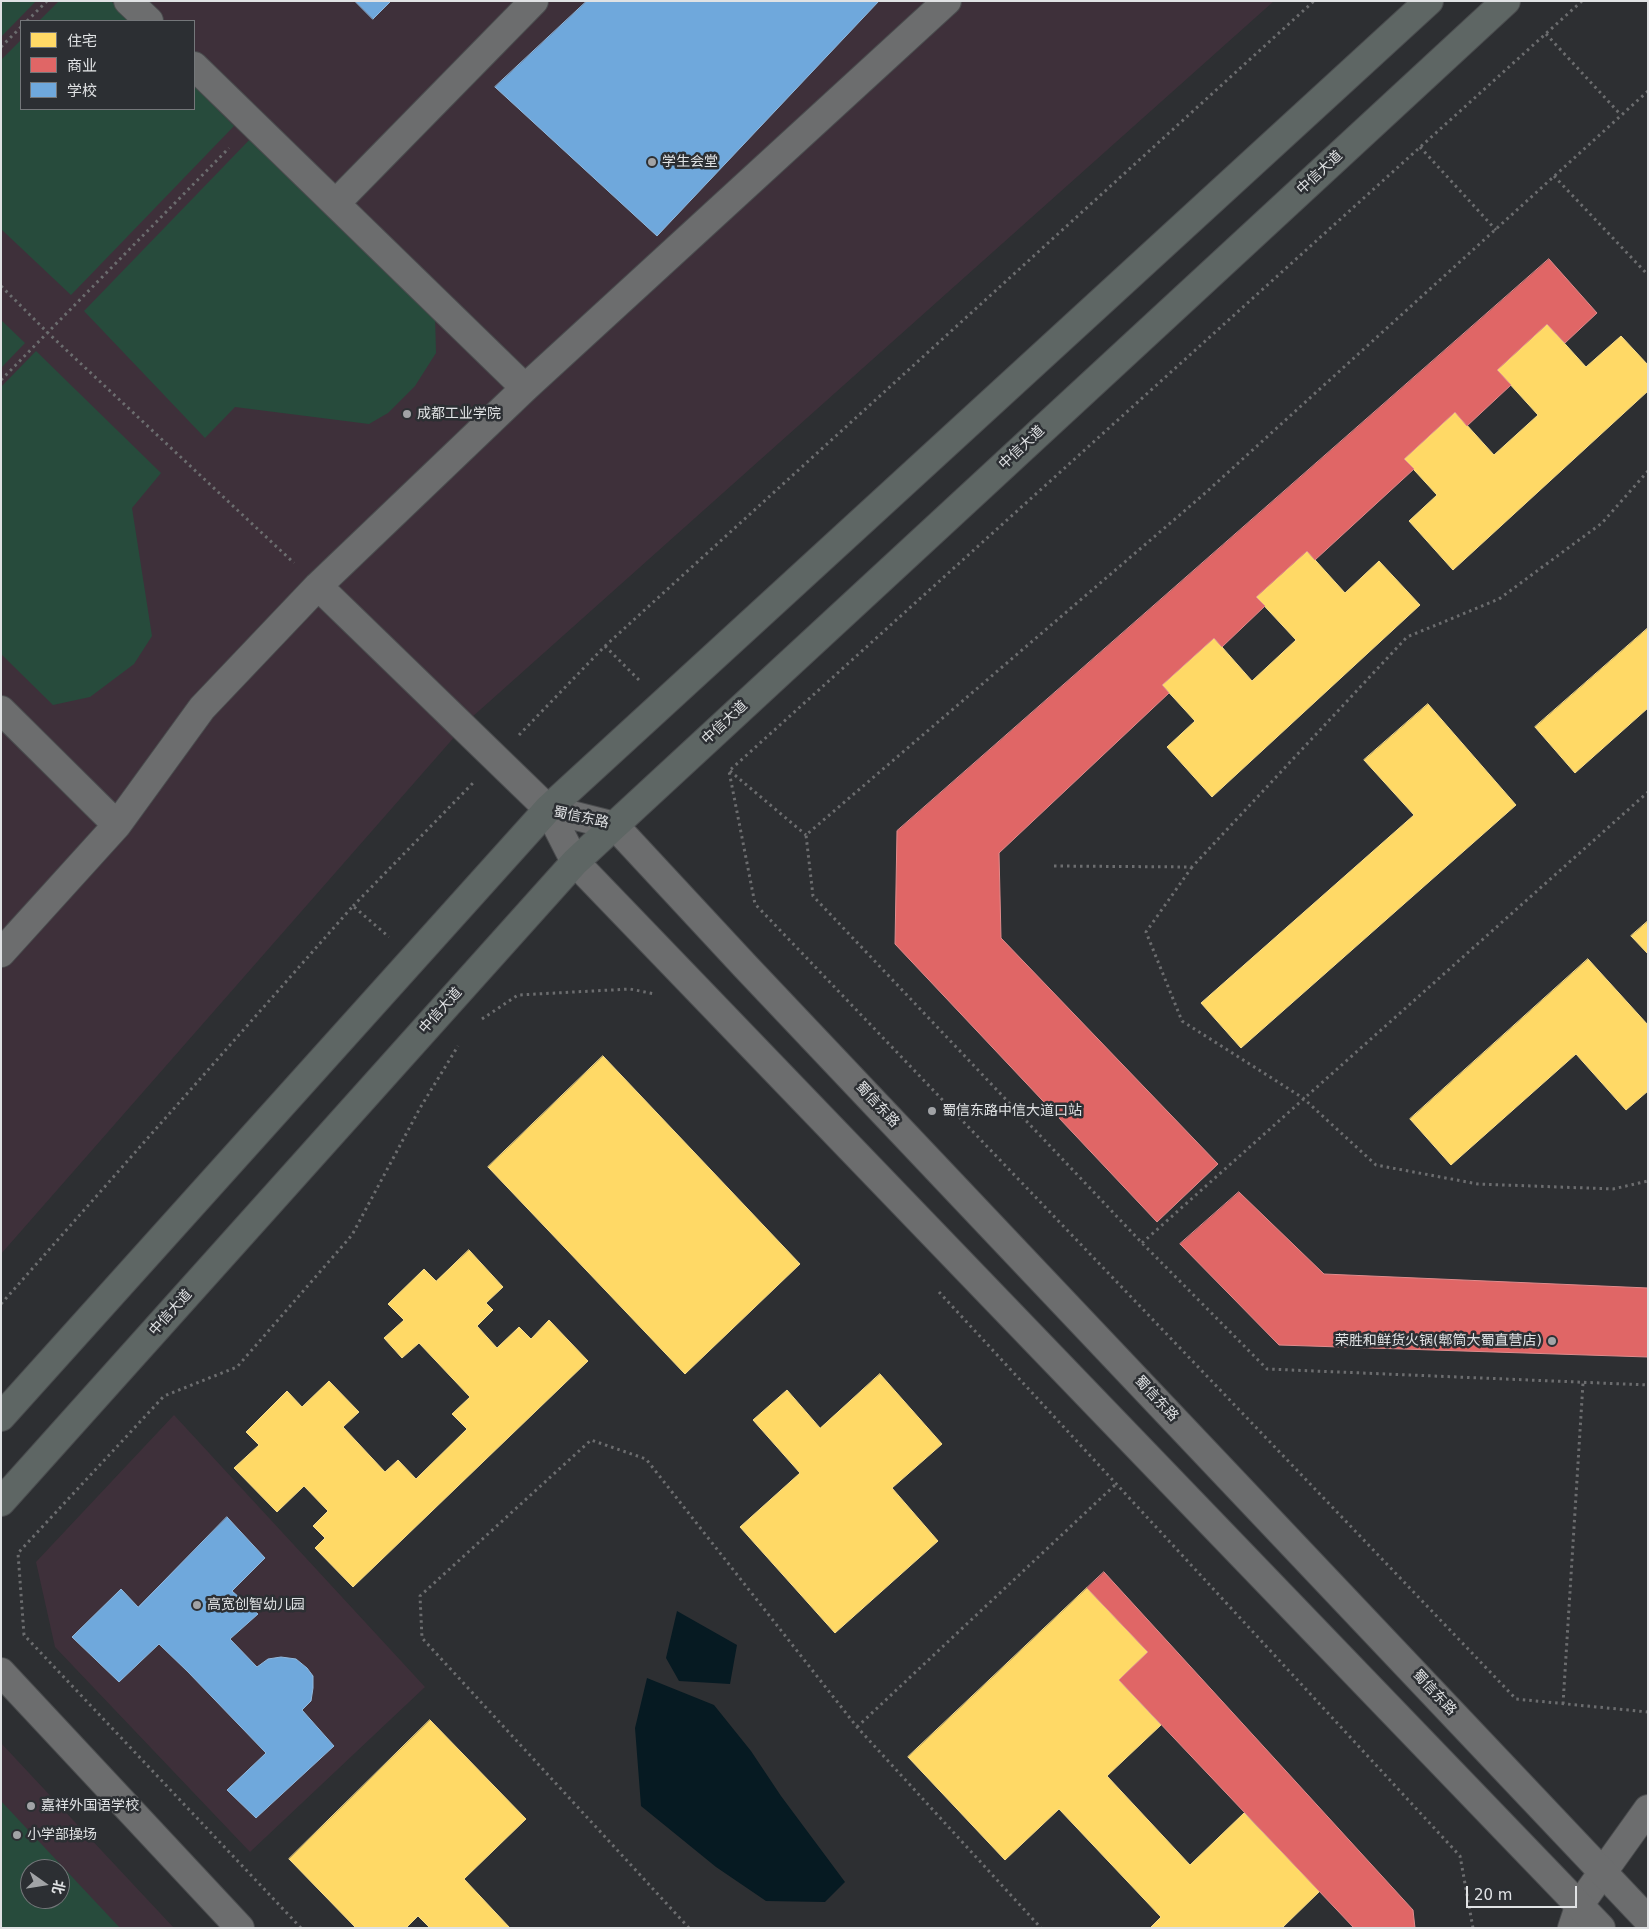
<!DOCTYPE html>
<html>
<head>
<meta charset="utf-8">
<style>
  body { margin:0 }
  #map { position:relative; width:1649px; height:1929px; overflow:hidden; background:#2d2f32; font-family:"DejaVu Sans","Noto Sans SC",sans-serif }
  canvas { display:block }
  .frame { position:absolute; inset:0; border:2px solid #e0e2e4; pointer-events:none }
  .legend { position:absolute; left:20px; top:20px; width:175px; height:90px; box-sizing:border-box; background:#2c2f33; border:1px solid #74777a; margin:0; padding:6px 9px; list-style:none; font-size:15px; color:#e0e2e4 }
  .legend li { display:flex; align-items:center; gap:10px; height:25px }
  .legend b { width:25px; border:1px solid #74777a }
  .north { position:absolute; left:20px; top:1859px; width:50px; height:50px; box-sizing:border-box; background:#2c2f33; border:1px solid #74777a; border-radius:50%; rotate:103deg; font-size:14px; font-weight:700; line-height:20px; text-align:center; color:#e0e2e4 }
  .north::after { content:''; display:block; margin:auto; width:18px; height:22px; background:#a1a3a6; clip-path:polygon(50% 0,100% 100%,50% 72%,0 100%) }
  .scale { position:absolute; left:1466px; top:1886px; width:111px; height:22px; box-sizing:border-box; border:2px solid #e0e2e4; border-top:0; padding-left:6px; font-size:15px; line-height:18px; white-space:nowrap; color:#e0e2e4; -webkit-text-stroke:4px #2c2f33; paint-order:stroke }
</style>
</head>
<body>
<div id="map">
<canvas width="1649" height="1929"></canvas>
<div class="frame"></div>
<ul class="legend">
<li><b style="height:14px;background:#ffd966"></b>住宅</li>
<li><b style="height:14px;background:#e06666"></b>商业</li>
<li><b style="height:14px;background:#6fa8dc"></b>学校</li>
</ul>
<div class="north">北</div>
<div class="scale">20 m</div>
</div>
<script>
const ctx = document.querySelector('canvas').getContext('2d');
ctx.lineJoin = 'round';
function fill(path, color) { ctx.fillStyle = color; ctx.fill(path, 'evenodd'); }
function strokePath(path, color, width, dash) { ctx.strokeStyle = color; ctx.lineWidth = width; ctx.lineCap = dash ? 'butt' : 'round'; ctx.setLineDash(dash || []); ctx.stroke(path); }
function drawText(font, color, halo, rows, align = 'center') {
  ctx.font = font + ' "DejaVu Sans","Noto Sans SC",sans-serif'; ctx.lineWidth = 5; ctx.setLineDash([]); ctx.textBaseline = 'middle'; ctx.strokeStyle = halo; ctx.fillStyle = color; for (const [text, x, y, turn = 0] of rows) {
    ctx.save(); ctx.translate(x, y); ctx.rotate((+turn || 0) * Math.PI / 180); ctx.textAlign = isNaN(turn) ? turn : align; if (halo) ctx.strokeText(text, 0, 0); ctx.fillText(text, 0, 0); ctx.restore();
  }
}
const education = new Path2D(`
  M1,1h1273l-803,717 -470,536zM21,21h173v88h-173z
  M174,1415l251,272 -175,165 -195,-205 -19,-85z
  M1,1743l173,185h-173zM30,1869h30v30h-30z`);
const green = new Path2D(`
  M1,1h35l-35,36z
  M59,1h52l19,20h-91z
  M21,40v69h173v-23l40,40 -163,169 -70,-66v-169z
  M255,134l180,180 1,39 -21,33 -27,27 -19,11 -134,-17 -30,31 -121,-127z
  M1,320l24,23 -24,25z
  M36,351l125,122 -29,35 20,128 -18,28 -44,33 -37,8 -52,-51v-267z
  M1,1801l119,127h-119zM30,1869h30v30h-30z`);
const water = new Path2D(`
  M677,1611l60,34 -7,39 -51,-3 -13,-23z
  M647,1678l67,27 37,46 30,45 64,86 -20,20 -59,-1 -50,-34 -75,-61 -6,-78z`);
const homes = new Path2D(`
  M1547,324l39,43 35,-31 27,29v26l-195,179 -44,-49 28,-26 -33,-36 51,-47 39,43 44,-40 -41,-45z
  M1307,551l38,42 34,-32 41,44 -208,192 -45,-50 28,-26 -33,-36 52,-47 38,43 44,-41 -40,-43z
  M1648,628v80l-73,65 -40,-46z
  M1428,704l88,101 -275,243 -40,-45 213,-188 -50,-55z
  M1648,921v33l-17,-18z
  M1588,959l60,66v66l-22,19 -50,-56 -125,111 -41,-46z
  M603,1056l197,208 -115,110 -197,-207z
  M469,1250l34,37 -17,16 7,7 -16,16 20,22 22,-21 12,12 18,-19 39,41 -235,226 -38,-39 10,-10 -12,-12 15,-15 -24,-25 -27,26 -43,-44 25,-23 -13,-13 41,-41 15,16 27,-26 30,31 -16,15 42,45 13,-12 18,19 51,-50 -15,-15 18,-17 -51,-54 -17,15 -18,-20 20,-18 -16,-16 36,-35 12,12z
  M880,1374l62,70 -50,44 46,53 -103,92 -95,-106 60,-54 -47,-53 34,-30 33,38z
  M1087,1588l61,64 -29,28 42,45 -54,51 83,89 54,-52 76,78 -38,37h-132l11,-11 -102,-108 -54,51 -97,-103z
  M430,1720l96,99 -62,60 46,49h-80l-12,-12 -12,12h-50l-67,-69z`);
const shops = new Path2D(`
  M1549,259l48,54 -32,30 -18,-19 -50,46 14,15 -44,41 -12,-14 -51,47 10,10 -99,91 -8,-9 -51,46 9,9 -43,41 -8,-9 -52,47 7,8 -170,160 2,85 217,226 -61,58 -262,-278 2,-113z
  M1239,1192l85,82 324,14v69l-369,-12 -99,-101z
  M1104,1572l309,338 2,18h-61l-235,-248 29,-28 -61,-64z`);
const schools = new Path2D(`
  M355,1h36l-18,18z
  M587,1h292l-222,235 -162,-149z
  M227,1517l38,41 -33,33 26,23 -28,25 27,28 11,-8 13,-2 15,2 11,9 6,8v12l-2,13 -9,9 32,36 -78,72 -29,-28 39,-37 -78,-81 -29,-28 -40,38 -47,-45 49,-48 17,18z`);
const path = new Path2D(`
  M1582,1l-853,770 26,133 761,795 132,13
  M27,21l20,-20
  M1546,34l75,81
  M1,47l20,-20
  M1648,91l-445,404 -397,340 7,61 329,347 125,126 381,16
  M1420,147l76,83
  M1554,176l94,99
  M1,286l46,46 247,231
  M1,380l228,-232
  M605,646l34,34
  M519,735l86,-89 709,-645
  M730,771l76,64
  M1054,866l138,1 215,-230 92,-38 103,-76 46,-52
  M1192,867l-46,65 36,89 121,77 73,67 102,19 135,5 35,-8
  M353,906l120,-123
  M482,1019l36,-24 112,-6 25,5
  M1142,1243l506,-451
  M939,1292l521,564 13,72
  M1,1304l352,-398 36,31
  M1563,1704l20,-321
  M857,1727l259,-243
  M301,1928l-277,-293 -6,-82 146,-157 73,-29 115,-132 68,-127 38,-62
  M689,1928l-267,-290 -2,-42 171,-156 55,19 211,268 184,201`);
const minor = new Path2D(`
  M128,1l21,20
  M194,66l331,322
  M336,203l198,-202
  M318,586l230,223
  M1,710l116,115
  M1,953l116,-128 85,-117 116,-122 207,-198 422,-387
  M1,1672l239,256`);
const tertiary = new Path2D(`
  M1572,1928l8,-24 68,-95`);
const secondary = new Path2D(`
  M548,809l67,17 130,140 903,954
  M548,809l27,53 1026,1066`);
const primary = new Path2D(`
  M1,1417l547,-608 881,-808
  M1,1502l574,-640 931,-861`);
const markers = [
  [652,162,5,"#a1a3a6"],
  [407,414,5,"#a1a3a6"],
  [932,1111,5,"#a1a3a6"],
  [1552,1341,5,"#a1a3a6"],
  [197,1605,5,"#a1a3a6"],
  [31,1806,5,"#a1a3a6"],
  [17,1835,5,"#a1a3a6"]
];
const poiNames = [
  ["学生会堂",662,162],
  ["成都工业学院",417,414],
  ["蜀信东路中信大道口站",942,1111],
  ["荣胜和鲜货火锅(郫筒大蜀直营店)",1542,1341,"right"],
  ["高宽创智幼儿园",207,1605],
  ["嘉祥外国语学校",41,1806],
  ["小学部操场",27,1835]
];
const streetNames = [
  ["中信大道",1320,173,-43],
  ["中信大道",1022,448,-43],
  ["中信大道",725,723,-43],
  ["蜀信东路",581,818,12],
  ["中信大道",441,1011,-48],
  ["蜀信东路",877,1105,47],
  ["中信大道",171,1313,-48],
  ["蜀信东路",1156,1399,47],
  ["蜀信东路",1434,1693,47]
];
fill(education, '#3e303a');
fill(green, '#274b3c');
fill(water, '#061a22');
fill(homes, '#ffd966');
strokePath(homes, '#f6dc8c', 1);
fill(shops, '#e06666');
strokePath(shops, '#e08b8c', 1);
fill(schools, '#6fa8dc');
strokePath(schools, '#91b9de', 1);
strokePath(minor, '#4a4c4e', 30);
strokePath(tertiary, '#4a4c4e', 30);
strokePath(secondary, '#4a4c4e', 30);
strokePath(primary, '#4a4c4e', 30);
strokePath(path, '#6c6d6f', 3, [2.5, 4]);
strokePath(minor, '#6c6d6e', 28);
strokePath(tertiary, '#6c6d6e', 28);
strokePath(secondary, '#6c6d6e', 28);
strokePath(primary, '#5e6664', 28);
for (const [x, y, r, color] of markers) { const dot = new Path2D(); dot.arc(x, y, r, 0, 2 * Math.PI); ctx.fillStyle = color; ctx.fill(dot); strokePath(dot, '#2c2f33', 2); }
drawText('14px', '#e0e2e4', '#2c2f33', poiNames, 'left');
drawText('14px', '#e0e2e4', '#2c2f33', streetNames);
</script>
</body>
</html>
